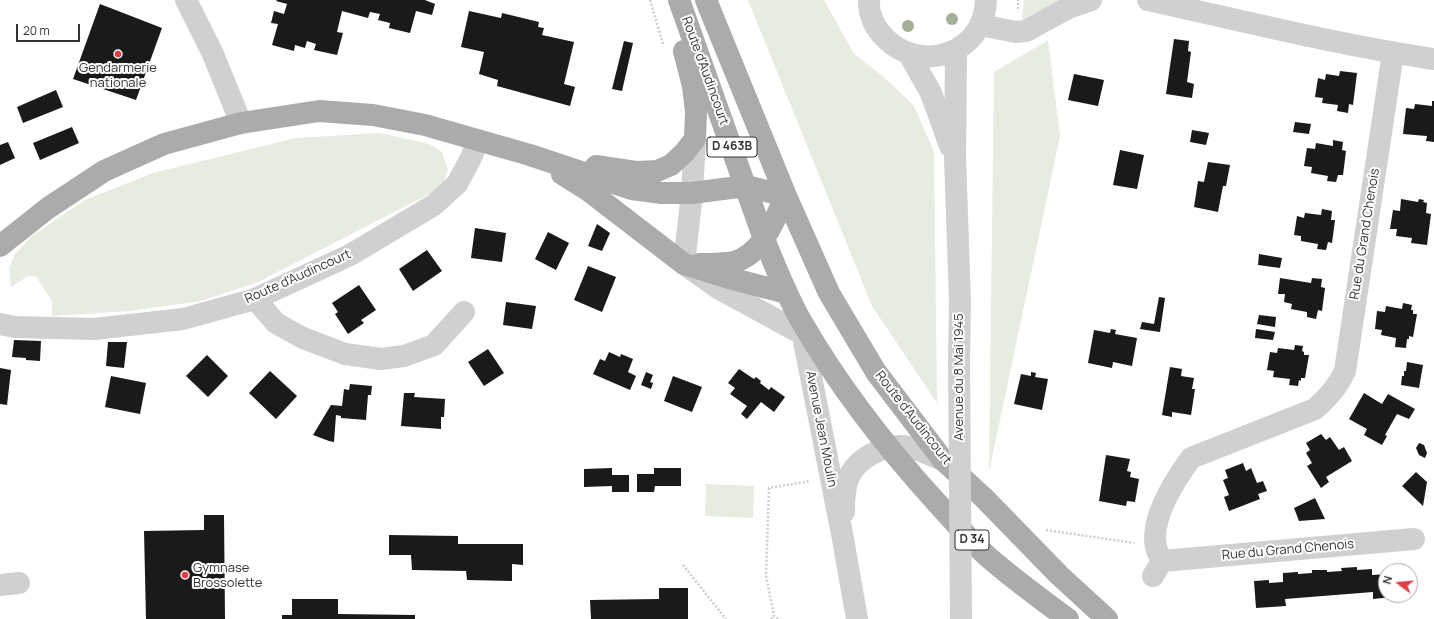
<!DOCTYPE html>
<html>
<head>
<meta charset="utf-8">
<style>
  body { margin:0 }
  #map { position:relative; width:1434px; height:619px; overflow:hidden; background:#fff; font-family:Manrope,sans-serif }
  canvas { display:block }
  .north { position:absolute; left:1378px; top:563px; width:40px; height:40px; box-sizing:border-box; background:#fff; border:1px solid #adadad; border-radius:50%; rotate:286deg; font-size:11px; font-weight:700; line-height:16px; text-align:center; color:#333 }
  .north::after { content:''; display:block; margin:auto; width:14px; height:18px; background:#e63946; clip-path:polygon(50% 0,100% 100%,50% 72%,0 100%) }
  .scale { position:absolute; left:16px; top:24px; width:64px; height:18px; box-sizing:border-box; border:2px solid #333; border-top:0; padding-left:5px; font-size:12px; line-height:14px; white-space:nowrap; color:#333; -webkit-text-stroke:3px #fff; paint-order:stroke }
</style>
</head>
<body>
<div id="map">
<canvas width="1434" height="619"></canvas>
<div class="north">N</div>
<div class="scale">20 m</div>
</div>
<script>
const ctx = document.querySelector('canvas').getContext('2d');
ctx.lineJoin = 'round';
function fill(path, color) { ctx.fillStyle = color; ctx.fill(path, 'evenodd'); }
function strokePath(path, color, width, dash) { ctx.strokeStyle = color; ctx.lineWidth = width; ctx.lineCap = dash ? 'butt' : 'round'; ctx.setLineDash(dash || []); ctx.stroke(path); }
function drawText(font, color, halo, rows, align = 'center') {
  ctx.font = font + ' Manrope,sans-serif'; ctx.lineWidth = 4; ctx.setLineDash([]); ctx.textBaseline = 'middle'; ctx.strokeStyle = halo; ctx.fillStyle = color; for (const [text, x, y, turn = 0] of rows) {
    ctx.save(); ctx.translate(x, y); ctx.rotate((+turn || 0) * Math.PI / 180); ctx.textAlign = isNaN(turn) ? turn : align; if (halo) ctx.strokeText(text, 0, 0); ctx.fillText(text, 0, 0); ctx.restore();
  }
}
const green = new Path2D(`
  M748,0h76l30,54 30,23 30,29 20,46 3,251 -65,-97z
  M1024,0h36l-38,21z
  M1048,40l12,96 -71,336 5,-400z
  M380,133l49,11 13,8 6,18 -4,12 -11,10 -175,90 -57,19 -72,10 -77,5v-15l-16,-25h-8l-17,11 -2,-19 6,-14 17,-18 53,-36 68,-27 143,-35z
  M706,484l48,2 -1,32 -48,-2z`);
const building = new Path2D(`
  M277,0h148l10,4 -3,11 -16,-4 -6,22 -21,-5 1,-5 -12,-3 2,-6 -10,-2 -2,6 -26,-7 -5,21 6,1 -6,22 -23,-5 2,-6 -9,-3 -2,7 -10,-3 -1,6 -22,-6 6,-21 -7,-1 3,-12 10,3 3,-10 -11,-3z
  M100,4l62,24 -26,72 -63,-21z
  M469,11l32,7 1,-5 37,9 -1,5 6,1 -2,7 32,7 -10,42 11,3 -5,19 -73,-20 1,-6 -19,-6 5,-22 -23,-5z
  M1174,39l15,2 -1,10 3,1 -4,30 7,2 -2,14 -26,-4z
  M624,41l9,2 -11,48 -10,-2z
  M1340,71l17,2 -4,32 -4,-1 -1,9 -11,-2 1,-6 -16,-2 1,-5 -8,-1 3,-19 7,2 1,-6 13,2z
  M1074,74l30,6 -6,26 -30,-6z
  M56,90l7,17 -40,16 -6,-16z
  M1432,101h2v41l-8,-1 1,-5 -24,-2 3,-26 8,1 1,-5 17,2z
  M1295,122l16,2 -2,10 -16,-2z
  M72,127l7,16 -39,17 -7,-17z
  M1192,130l17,3 -3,12 -16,-3z
  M1333,140l10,2 -1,8 4,1 -3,24h-5l-2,7 -9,-1 1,-5 -17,-3 1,-6 -8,-1 3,-18 8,1 1,-6 17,3z
  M8,142l7,16 -15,7v-20z
  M1120,150l24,5 -7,34 -24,-4z
  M1208,162l22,3 -4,21h-3l-5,26 -24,-5 4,-26 6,1z
  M1401,199l17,3 1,-3 5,1 -1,2 4,1 -1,10 5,1 -4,31 -16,-2 1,-5 -16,-2 1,-7h-7l3,-19 7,1z
  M1322,209l10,2 -1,9h4l-3,23 -4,-1 -2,8 -9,-1 1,-5 -17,-3v-5l-7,-1 3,-19 7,2 1,-5 16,2z
  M597,224l13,9 -8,18 -14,-5z
  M475,228l31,5 -4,29 -31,-4z
  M548,232l21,11 -13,27 -21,-11z
  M427,250l15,21 -29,20 -14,-22z
  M1259,254l23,4 -2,10 -22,-3z
  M588,266l28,11 -14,35 -28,-12z
  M1280,278l31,5 1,-5 10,1 -1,8 4,1 -3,23 -4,-1 -2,9 -9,-2v-5l-16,-3 1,-5 -8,-2 1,-8h-7z
  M359,285l17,25 -15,10 3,3 -16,11 -13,-20 3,-2 -6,-9z
  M1159,297l6,1 -5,34 -20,-3 2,-7 12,2z
  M506,302l30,4 -4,23 -29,-4z
  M1403,303l9,2 -1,5h2v4h4l-4,23 -4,-1v3h-2l-1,9 -11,-1 1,-9 -15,-3 1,-5 -7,-1 2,-18 8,1 1,-6 16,3z
  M1259,315l17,2 -1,10 -18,-3z
  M1111,329l5,1 -1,4 22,4 -5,28 -19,-4 -1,6 -24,-5 6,-33 16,3z
  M1256,329l19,3 -2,8 -18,-2z
  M14,340l27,1 -1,20 -14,-1v-2l-14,-1z
  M108,342h19l-3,26 -18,-2z
  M1295,345l8,1 -1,5 2,1v3h5l-4,23h-4v3l-2,-1 -1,6 -9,-1 1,-6 -17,-2 1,-6 -7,-1 3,-18 7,1 1,-5 16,2z
  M488,349l16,24 -20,13 -16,-24z
  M609,352l11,5 1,-3 12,5 -5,13 8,4 -6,14 -37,-16 7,-15 5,2z
  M207,355l21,21 -20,21 -22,-21z
  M1407,362l16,3 -4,23 -18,-3 1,-9h2v-5h2z
  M1170,367l12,2 -1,7 13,2 -2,11h3l-4,26 -19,-3v5l-10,-2z
  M0,368l11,2 -4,35 -7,-1z
  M739,369l15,10 2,-2 5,4 -1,2 9,7 2,-3 14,10 -11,15 -13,-10 -14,17 -6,-5 6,-8 -17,-12 5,-6 -7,-5z
  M270,371l27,25 -21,23 -27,-26z
  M646,372l7,3 -3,7 3,1 -2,6 -10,-4z
  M1031,372l5,1 -1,4 13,2 -6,31 -28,-6 7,-30 10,2z
  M111,376l35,7 -6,31 -35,-7z
  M673,376l29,11 -10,25 -28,-11z
  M350,384l22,2 -1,9h-3l-2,25 -25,-2v-2l-5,-1 -2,27 -5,-1 -16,-6 18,-30 11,1 2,-17 5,1z
  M404,393h11l-1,4 31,2 -1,18h-3v12l-40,-3z
  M1364,393l18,11 6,-10 27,15 -6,10 -12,-5 -12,21 2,1 -5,9 -18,-10 3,-6 -18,-10z
  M1321,434l5,6 4,-3 9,13 5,-3 8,14 -26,16 3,5 -8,6 -14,-22 5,-3 -6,-10 4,-3 -4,-7z
  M1419,443l5,2 3,8 -2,5 -6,-3 -3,-7z
  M1106,455l24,4 -3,12 4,1 -1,5 9,2 -4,23 -8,-1 -1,5 -27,-5z
  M1243,463l3,8 5,-3 6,15 6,-2 4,10 -9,3 2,5 -31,12 -5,-14 5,-2 -6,-15 5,-2 -3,-8z
  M612,468v7h17v17h-17v-6l-28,1v-18z
  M654,468h27v18h-26l-1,6h-17v-18h17z
  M1416,472l11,10 -4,24 -21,-20z
  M1315,498l10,21 -26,2 -5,-13z
  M204,515h20l1,104h-79l-2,-88 60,-1z
  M389,535l69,1v8h65v21l-11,-1v17l-45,-1 -1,-9 -54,-1 -1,-15h-22z
  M1357,567v3l15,-1v6l14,-1v21h18v1l-31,3v-7l-88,7 1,7 -30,2 -2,-27 15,-1v3l14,-1v-9l15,-1v2l14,-1v-3h15v2l15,-1 -1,-3z
  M659,588h29v31h-97l-1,-19 69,-1z
  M292,599h46v15l77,1v4h-133v-4h10z`);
const path = new Path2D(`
  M650,0l13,44
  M1018,9v-9
  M1046,530l88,13
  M683,565l43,54
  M771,619l3,-3
  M778,619l-4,-3 -8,-40 3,-88 41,-7`);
const minor = new Path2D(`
  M186,0l26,52 29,71
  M869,0c0,5 0,11 2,15 2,9 8,17 14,23 36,37 100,15 101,-38
  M1148,0c95,21 190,45 286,59
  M980,25l36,7 10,-1 42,-23 23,-8
  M956,50l-1,108 5,143 -1,61
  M909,54l22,39 19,53
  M695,139l-3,54 -8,71 34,24 77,42
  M255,299l21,24 27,15 42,16 36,5 23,-3 30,-11 30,-33
  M800,321l43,218 14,80
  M0,324l15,3 79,2 89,-10 72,-20 95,-44 84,-50 23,-21 14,-26 7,-18
  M844,512c0,-11 0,-22 4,-33 8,-21 39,-37 61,-32 11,3 23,9 34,13
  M1162,561l252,-22
  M1153,576l9,-15c-2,-4 -5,-9 -6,-14 -6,-28 19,-67 35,-89l124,-49c13,-12 22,-21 30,-38l48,-318
  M0,585l19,-2`);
const major = new Path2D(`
  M679,0l85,239c11,27 22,55 36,80 39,68 85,127 137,184 17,18 32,37 50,53 26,23 54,43 81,63
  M706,0l80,196 43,97 47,79 67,88 41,38 75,77 48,44
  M596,166l40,6 21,-1 14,-6 13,-12 11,-14 1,-27 -3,-26 -9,-35
  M562,174l27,17 95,73 45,14 58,15
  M0,246l48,-38 56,-37 60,-27 77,-21 78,-12 54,4 52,10 105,30 102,34 30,4h30l54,-7 40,10
  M700,264c11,0 23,0 34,-2 29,-8 40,-42 52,-66`);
const minorBridge = new Path2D(`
  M959,362l2,257`);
const trees = [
  [952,19],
  [908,26]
];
const markers = [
  [118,54,4,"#e63946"],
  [185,575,4,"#e63946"]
];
const shields = [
  [732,147,50],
  [972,540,34]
];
const shieldNames = [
  ["D 463B",732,147],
  ["D 34",972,540]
];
const poiNames = [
  ["Gendarmerie",118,68],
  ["nationale",118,83],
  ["Gymnase",193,568,"left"],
  ["Brossolette",193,583,"left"]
];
const streetNames = [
  ["Route d'Audincourt",705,71,70],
  ["Rue du Grand Chenois",1365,234,-81],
  ["Route d'Audincourt",298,277,-24],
  ["Avenue du 8 Mai 1945",959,377,-90],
  ["Route d'Audincourt",913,418,52],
  ["Avenue Jean Moulin",821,429,79],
  ["Rue du Grand Chenois",1288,550,-5]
];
fill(green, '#e6ecdf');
fill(building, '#1a1a1a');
strokePath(path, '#cdcdcd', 2.5, [2, 2]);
strokePath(minor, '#d0d0d0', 22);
strokePath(major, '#ababab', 22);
strokePath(minorBridge, '#d0d0d0', 22);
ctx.fillStyle = '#a2b095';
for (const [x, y] of trees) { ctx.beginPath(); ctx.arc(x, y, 6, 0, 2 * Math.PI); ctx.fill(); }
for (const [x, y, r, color] of markers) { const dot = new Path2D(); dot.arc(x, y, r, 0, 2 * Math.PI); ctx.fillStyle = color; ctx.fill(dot); strokePath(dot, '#fff', 1.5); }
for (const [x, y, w] of shields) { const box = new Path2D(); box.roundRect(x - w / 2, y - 10, w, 20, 3); ctx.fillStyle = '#fff'; ctx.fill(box); strokePath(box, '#333', 1); }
drawText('bold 12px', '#333', null, shieldNames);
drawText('13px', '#333', '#fff', poiNames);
drawText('13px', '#333', '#fff', streetNames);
</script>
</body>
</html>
